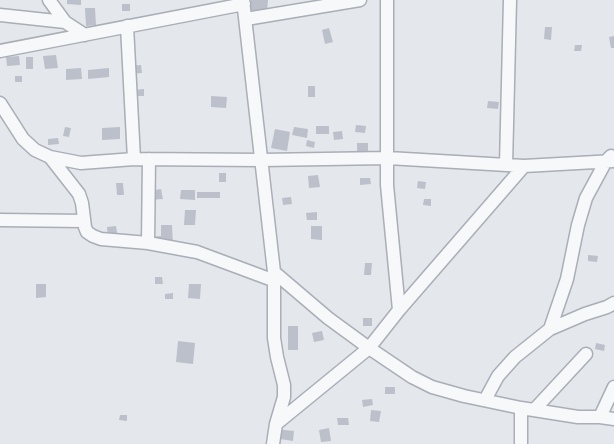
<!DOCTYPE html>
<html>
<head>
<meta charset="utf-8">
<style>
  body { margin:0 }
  canvas { display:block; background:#e4e7ec }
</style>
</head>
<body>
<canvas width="614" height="444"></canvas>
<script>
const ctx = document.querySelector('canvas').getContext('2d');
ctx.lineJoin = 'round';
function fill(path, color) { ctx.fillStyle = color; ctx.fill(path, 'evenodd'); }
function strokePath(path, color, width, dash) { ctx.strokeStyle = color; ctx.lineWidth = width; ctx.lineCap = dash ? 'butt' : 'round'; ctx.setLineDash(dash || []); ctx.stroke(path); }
const building = new Path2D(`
  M67,0h14v5l-14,-1z
  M251,0h17l-1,11 -17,-1z
  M122,4h8v7h-8z
  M85,8h10l1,17 -10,1z
  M545,27h7l-1,13 -7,-1z
  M329,28l4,14 -8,2 -3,-14z
  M614,36v12h-3l-2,-11z
  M575,45h7l-1,6h-7z
  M56,55l2,13 -13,1 -2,-13z
  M19,56l1,9 -13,1 -1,-9z
  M26,57h7v12h-7z
  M141,65l1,8 -11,1 -1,-8z
  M81,68l1,11 -16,1v-11z
  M109,68v9l-21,2v-9z
  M15,76h7v6h-7z
  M308,86h7v11h-7z
  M144,89v7h-11l-1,-6z
  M211,96l16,1 -1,11 -15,-1z
  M488,101l11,1 -1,7 -11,-1z
  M356,125l10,1 -1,7 -10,-1z
  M316,126h13v8h-13z
  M65,127l6,1 -2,9 -6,-1z
  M120,127v12l-18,1v-12z
  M294,127l14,2 -1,9 -15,-3z
  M275,129l15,3 -3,19 -16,-3z
  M342,131l1,8 -9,1 -1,-8z
  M58,138l1,6 -11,1v-6z
  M307,140l8,2 -1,6 -8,-2z
  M357,143h11v14l-11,-1z
  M219,173h7v9h-7z
  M318,175l2,12 -11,1 -1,-12z
  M360,178h10l1,6 -11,1z
  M418,181l8,1 -1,7 -8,-1z
  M116,183h7l1,12h-7z
  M161,189l2,10 -13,1 -1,-9z
  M181,190h14v10l-15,-1z
  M197,192h23v6h-23z
  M291,197l1,7 -9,1 -1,-7z
  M424,199h7v7l-8,-1z
  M185,210h11l-1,15h-11z
  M317,212v8h-10l-1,-7z
  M161,225h11l1,20 -24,-8 12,-1z
  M116,226l2,13 -10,1 -1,-13z
  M311,226h11v14l-11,-1z
  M588,255l10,1 -1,6 -9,-1z
  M365,263h7l-1,12h-7z
  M155,277h7l1,7h-8z
  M36,284h10v13l-10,1z
  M189,284h12l-1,15 -12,-1z
  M173,293v6h-8v-5z
  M363,318h9v8h-9z
  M288,326h10v24h-10z
  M322,331l2,9 -10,2 -2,-9z
  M178,341l17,2 -2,21 -17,-2z
  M596,343l9,2 -1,6 -9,-2z
  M385,387h10v7h-10z
  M372,399l1,6 -10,2 -1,-7z
  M371,410l10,1 -2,11 -9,-1z
  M120,415h7v6l-8,-1z
  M337,418h11l1,7h-11z
  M329,428l2,13 -10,1 -2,-12z
  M275,429l19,2 -1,10 -19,-3z`);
const street = new Path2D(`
  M49,0l16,22 20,13
  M243,0l31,272v66l3,19 7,28v12l-8,27 -3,20
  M387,0v185l12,125
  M0,15l65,7
  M246,19l114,-19
  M127,26l7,133
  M0,51l244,-47
  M0,103l23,36 12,11 15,7 31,6 53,-4 128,1 126,-2 136,8 90,-5
  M50,157l29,37 3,9 3,24 2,5 6,4 8,3 47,4 49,9 78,29
  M506,165l4,-165
  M0,220l84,1
  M148,243l1,-84
  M274,272l54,46 41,30 43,29 20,10 32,9 57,12 57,9h22l14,2
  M550,329l17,-50 11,-54 8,-27 20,-37 5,-5
  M485,400l13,-24 17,-19 35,-28 35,-15 22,-7 7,-4
  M534,410l52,-56
  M600,417l14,-30
  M276,424l93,-76 30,-38 125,-144
  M521,444v-36`);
fill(building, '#bbc0ca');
strokePath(street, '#a9aeb7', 15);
strokePath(street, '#f7f8fa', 12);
</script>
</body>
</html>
